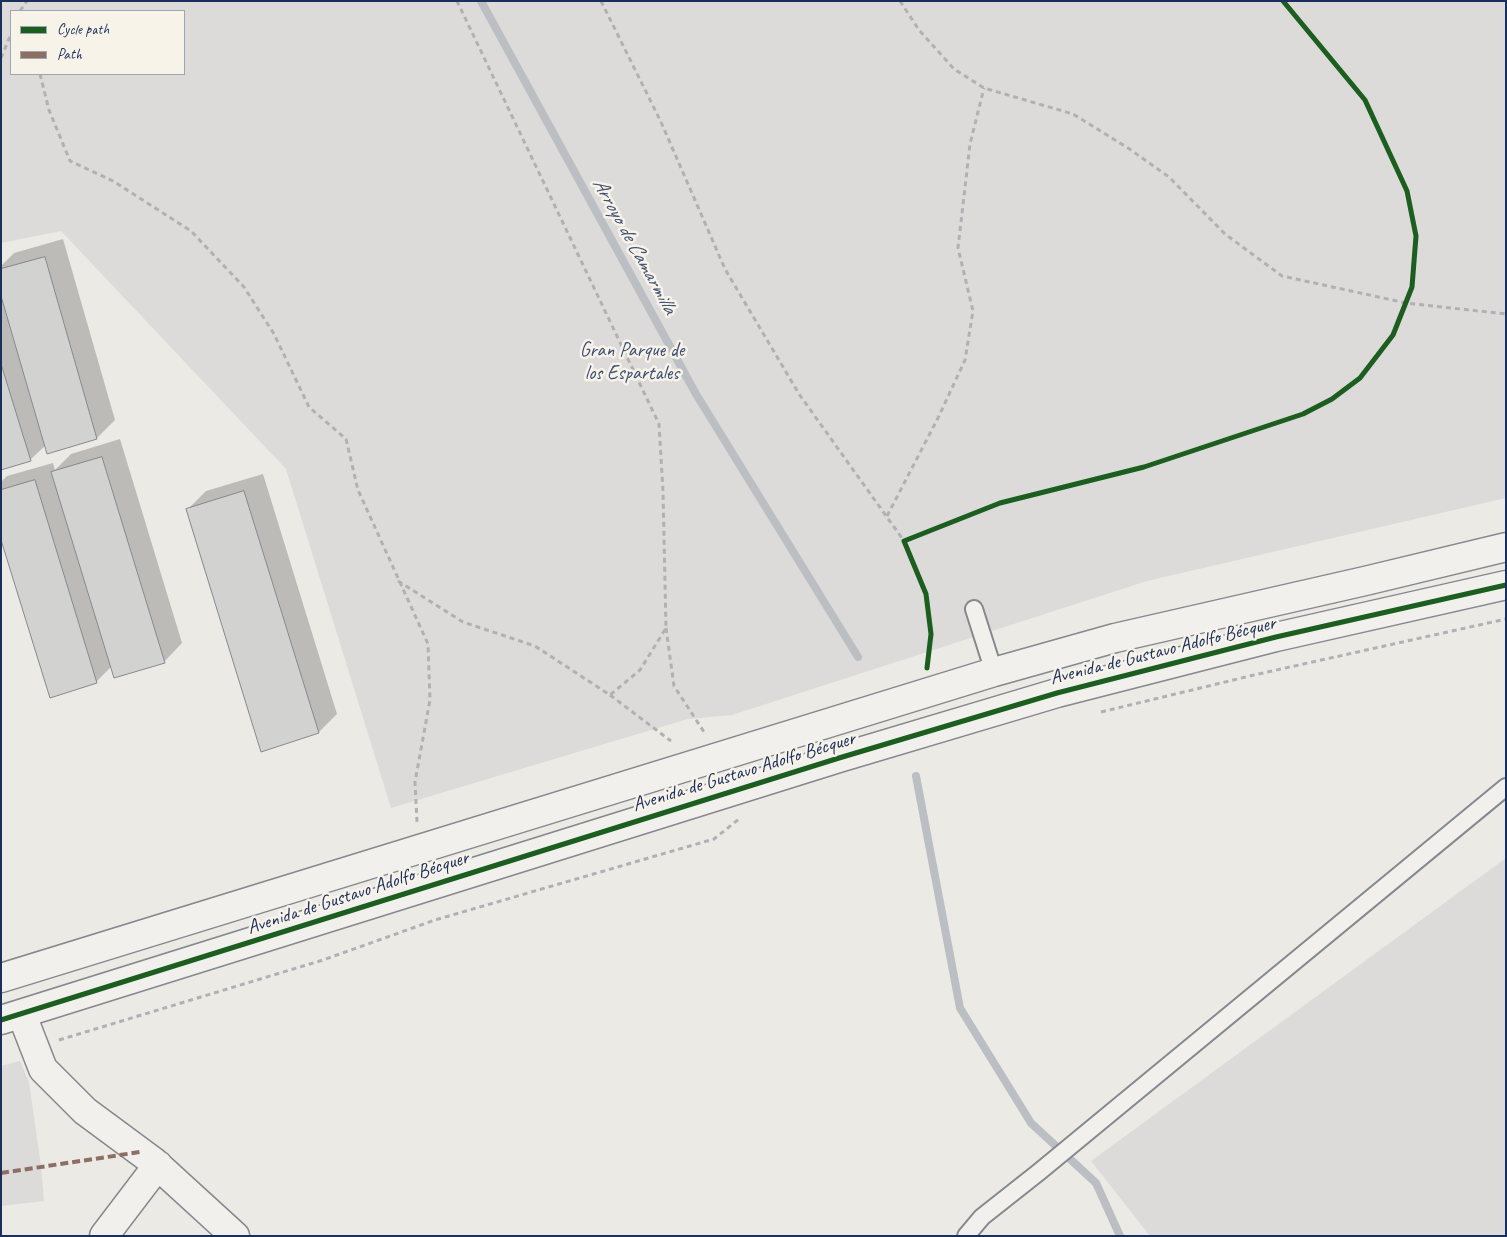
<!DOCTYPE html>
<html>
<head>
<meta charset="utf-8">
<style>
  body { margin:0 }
  #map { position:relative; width:1507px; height:1237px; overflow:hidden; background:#ebeae5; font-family:Caveat,sans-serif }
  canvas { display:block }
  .frame { position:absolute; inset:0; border:2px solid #1b2f5e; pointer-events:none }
  .legend { position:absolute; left:10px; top:10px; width:175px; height:65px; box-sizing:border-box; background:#f7f3e8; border:1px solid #9fa5b1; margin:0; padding:6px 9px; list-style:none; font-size:15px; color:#1b2f5e }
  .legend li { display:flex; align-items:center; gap:10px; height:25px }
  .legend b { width:25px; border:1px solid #9fa5b1 }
</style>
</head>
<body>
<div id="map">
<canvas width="1507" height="1237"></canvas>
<div class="frame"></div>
<ul class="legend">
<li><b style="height:6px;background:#1b5e20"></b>Cycle path</li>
<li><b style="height:6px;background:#8d6e63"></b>Path</li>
</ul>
</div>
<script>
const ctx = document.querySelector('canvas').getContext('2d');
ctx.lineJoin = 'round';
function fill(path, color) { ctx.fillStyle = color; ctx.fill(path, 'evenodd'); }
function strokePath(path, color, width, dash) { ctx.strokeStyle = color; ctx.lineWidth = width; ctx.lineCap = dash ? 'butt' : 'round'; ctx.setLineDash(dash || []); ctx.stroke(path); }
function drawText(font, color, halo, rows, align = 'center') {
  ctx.font = font + ' Caveat,sans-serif'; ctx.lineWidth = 5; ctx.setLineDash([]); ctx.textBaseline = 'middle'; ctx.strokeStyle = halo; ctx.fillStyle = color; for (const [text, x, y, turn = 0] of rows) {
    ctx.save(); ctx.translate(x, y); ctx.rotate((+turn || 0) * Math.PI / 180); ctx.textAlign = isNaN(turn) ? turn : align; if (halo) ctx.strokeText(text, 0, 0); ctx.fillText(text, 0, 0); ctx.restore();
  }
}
const green = new Path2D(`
  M1,1h1505v497l-359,83 -415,134 -44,4 -297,89 -105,-339 -225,-238 -60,12zM11,11h173v63h-173z
  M1506,858v378h-356l-59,-75z
  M20,1061l9,21 12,84 3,35 -43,5v-140z`);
const shadow = new Path2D(`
  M63,239l52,181 -18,18 -51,7 -16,15 -29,9v-203l13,-13z
  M120,439l62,204 -18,19 -52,4 -16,16 -95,-146v-54l6,-6 46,-13 2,7 16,-16z
  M263,474l74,240 -18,18 -132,-222 19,-19z`);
const stream = new Path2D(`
  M481,1l215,393 162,263
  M916,776l44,232 71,115 65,60 24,53`);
const building = new Path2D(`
  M45,257l52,182 -50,15 -46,-158v-27z
  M1,364l30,97 -30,9z
  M102,457l63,206 -51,15 -63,-206z
  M35,480l62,203 -47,15 -49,-158v-50z
  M244,491l75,242 -58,19 -75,-243z`);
const path = new Path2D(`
  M601,1l60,121 64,147 74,125 105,147
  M900,1l19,29 35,39 30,19 89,26 55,34 41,29 56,57 57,42 124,27 100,11
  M20,11l7,-10
  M1,58l10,-24
  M40,74l9,36 21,51 43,20 78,50 53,56 30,47 35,73 37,32 12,51 70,154 2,56 -15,82 2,40
  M887,516l51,-98 27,-58 8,-49 -15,-63 12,-104 14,-56
  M398,581l65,41 72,24 75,49 30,-25 26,-42 -3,-137 -4,-67 -202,-423
  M666,628l8,58 30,46
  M610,695l61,46
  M1101,712l153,-37 252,-56
  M59,1040l264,-80 112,-40 279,-81 25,-20`);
const lane = new Path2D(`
  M974,609l20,63
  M966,1236l16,-19 57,-45 467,-385`);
const street = new Path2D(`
  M22,1015l21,54 42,42 69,51 81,74
  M104,1236l54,-71`);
const secondary = new Path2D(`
  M1,978l993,-306 121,-34 250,-57 141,-34
  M1,1020l838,-262 218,-65 219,-56 230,-52`);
const quiet = new Path2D(`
  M1,1173l139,-21`);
const cycleway = new Path2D(`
  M927,668l4,-34 -5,-40 -22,-53 96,-38 144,-36 159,-53 29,-15 28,-21 33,-43 19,-48 4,-51 -9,-45 -42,-91 -82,-99
  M1,1020l838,-262 218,-65 219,-56 230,-52`);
const parkNames = [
  ["Gran Parque de",632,351],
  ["los Espartales",632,374]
];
const streetNames = [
  ["Avenida de Gustavo Adolfo Bécquer",1163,651,-14],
  ["Avenida de Gustavo Adolfo Bécquer",744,772,-17],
  ["Avenida de Gustavo Adolfo Bécquer",358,893,-18]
];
const waterNames = [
  ["Arroyo de Camarmilla",634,246,61]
];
fill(green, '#dcdbd9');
fill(shadow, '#0003');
strokePath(stream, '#bbbec3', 8);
fill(building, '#d2d2d0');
strokePath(building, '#85888f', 1);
strokePath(lane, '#85888f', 20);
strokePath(street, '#85888f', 31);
strokePath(secondary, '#85888f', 31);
strokePath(path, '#b0b1b4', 3, [5, 4]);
strokePath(lane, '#f1f0ec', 16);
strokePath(street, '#f1f0ec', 28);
strokePath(secondary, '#f1f0ec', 28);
strokePath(quiet, '#8d6e63', 4, [8, 4]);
strokePath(cycleway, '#1b5e20', 5);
drawText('20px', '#3f4f75', '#f7f3e8', parkNames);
drawText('20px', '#1b2f5e', '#f7f3e8', streetNames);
drawText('italic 21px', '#455478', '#f7f3e8', waterNames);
</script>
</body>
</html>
